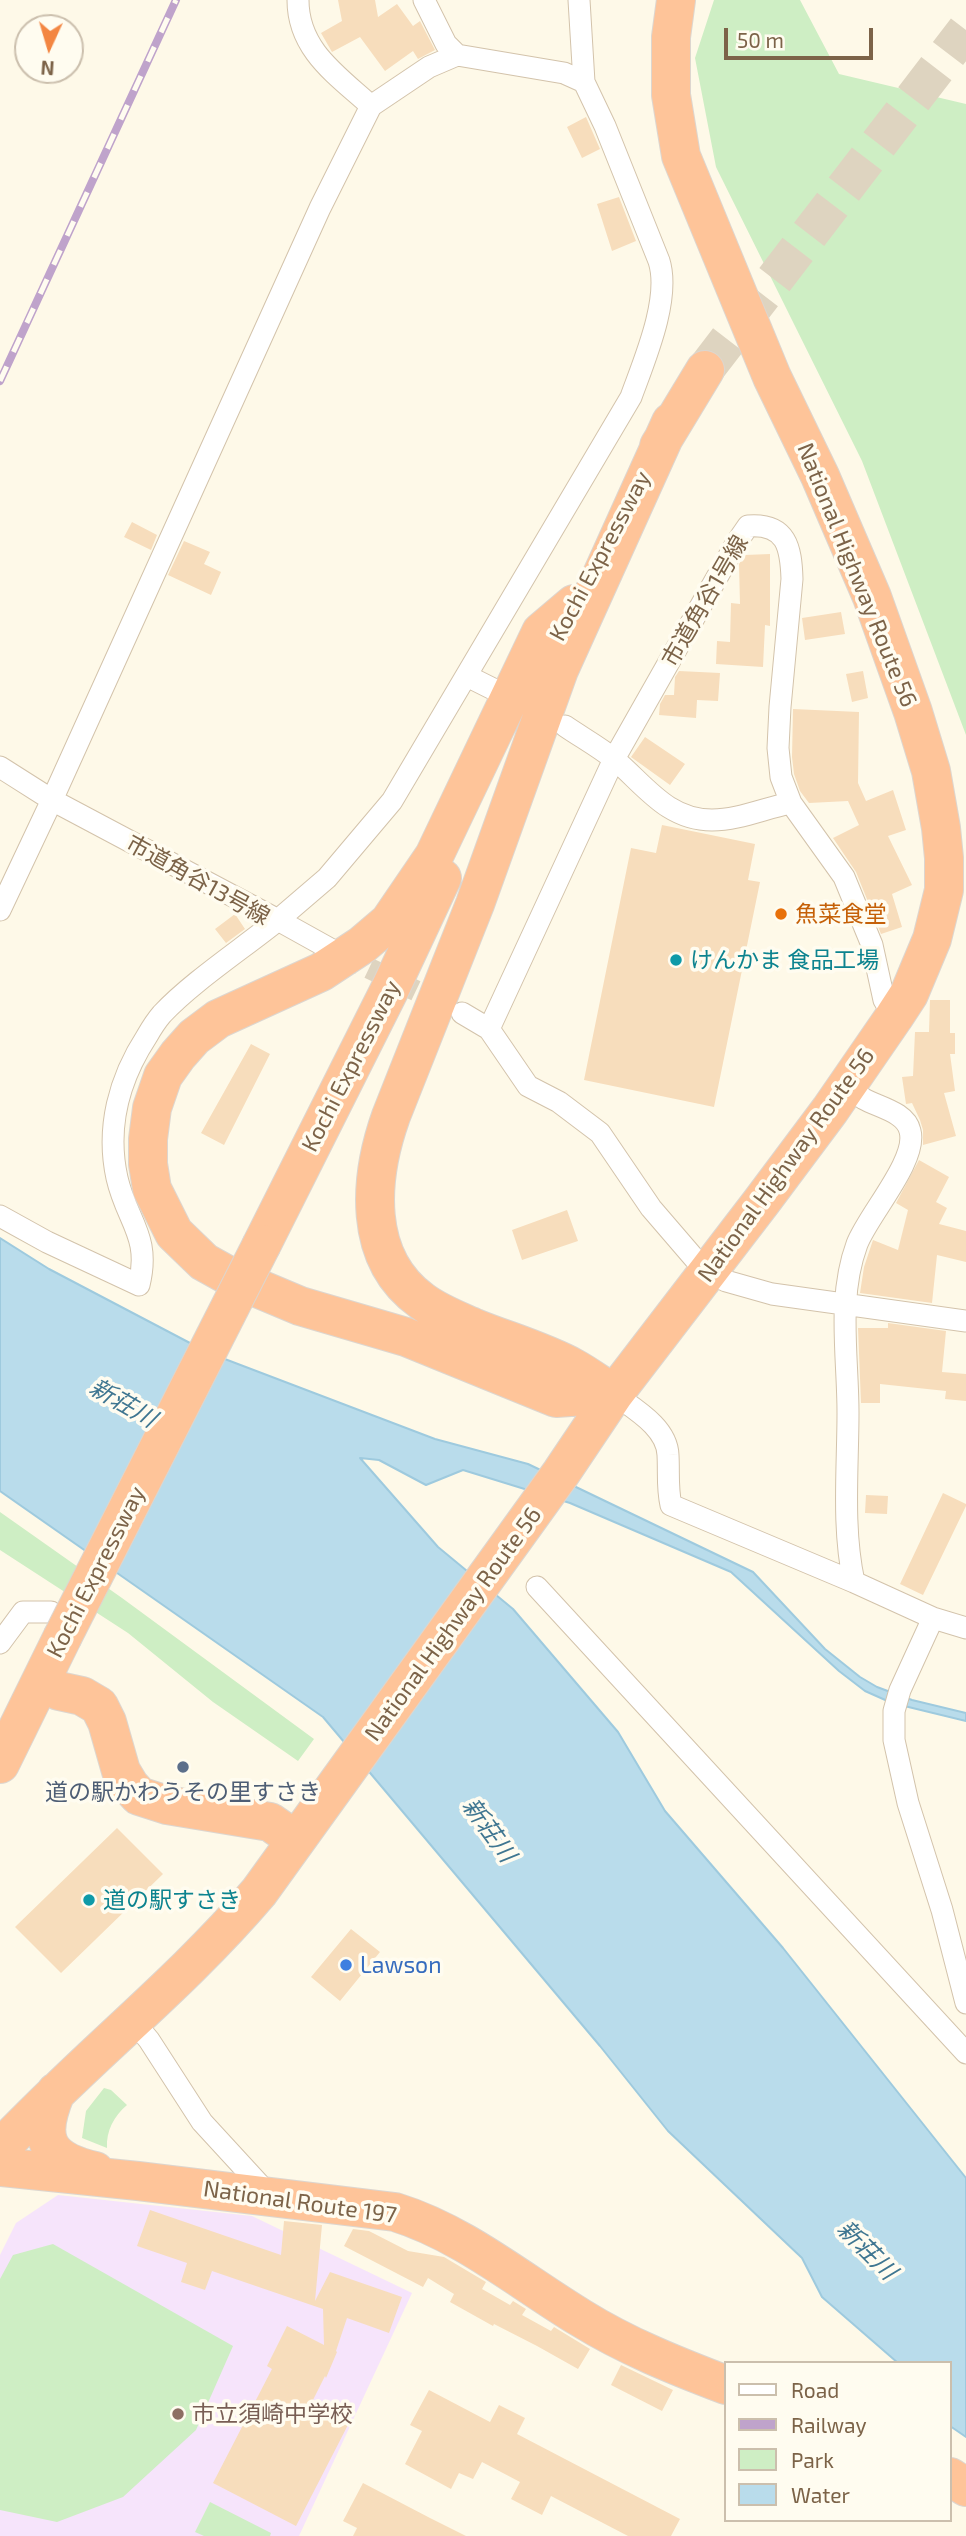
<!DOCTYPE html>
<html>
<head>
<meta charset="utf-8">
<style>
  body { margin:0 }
  #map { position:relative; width:966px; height:2536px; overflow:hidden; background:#fef9e8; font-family:"Exo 2",sans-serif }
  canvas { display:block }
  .legend { position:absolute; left:724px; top:2361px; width:228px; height:161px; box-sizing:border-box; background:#fffcf0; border:2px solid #cbbfad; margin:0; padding:9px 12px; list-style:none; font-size:21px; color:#7c6348 }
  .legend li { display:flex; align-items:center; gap:14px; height:35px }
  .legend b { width:35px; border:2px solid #cbbfad }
  .north { position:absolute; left:14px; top:14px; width:70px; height:70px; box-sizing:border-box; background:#fffcf0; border:2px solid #cbbfad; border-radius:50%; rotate:184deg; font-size:19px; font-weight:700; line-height:28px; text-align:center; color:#7c6348 }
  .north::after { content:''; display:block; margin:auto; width:24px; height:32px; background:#f38642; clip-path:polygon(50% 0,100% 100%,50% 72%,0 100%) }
  .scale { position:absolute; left:724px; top:28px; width:149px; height:32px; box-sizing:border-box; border:4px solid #7c6348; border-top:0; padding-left:9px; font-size:21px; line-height:24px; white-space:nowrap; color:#7c6348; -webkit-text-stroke:5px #fffcf0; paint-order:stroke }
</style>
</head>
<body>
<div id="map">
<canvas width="966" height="2536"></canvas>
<ul class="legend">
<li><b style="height:9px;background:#fff"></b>Road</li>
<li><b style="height:9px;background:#bfa3cb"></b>Railway</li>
<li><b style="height:19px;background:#ceeec4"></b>Park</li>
<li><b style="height:19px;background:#b9dceb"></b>Water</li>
</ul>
<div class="north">N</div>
<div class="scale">50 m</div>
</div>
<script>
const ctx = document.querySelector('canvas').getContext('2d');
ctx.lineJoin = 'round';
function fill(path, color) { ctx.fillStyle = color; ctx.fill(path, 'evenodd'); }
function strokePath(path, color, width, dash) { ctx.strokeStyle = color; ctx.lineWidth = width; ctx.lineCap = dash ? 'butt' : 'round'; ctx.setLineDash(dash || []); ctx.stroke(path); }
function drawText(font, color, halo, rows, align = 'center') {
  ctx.font = font + ' "Exo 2","Noto Sans JP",sans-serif'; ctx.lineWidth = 7; ctx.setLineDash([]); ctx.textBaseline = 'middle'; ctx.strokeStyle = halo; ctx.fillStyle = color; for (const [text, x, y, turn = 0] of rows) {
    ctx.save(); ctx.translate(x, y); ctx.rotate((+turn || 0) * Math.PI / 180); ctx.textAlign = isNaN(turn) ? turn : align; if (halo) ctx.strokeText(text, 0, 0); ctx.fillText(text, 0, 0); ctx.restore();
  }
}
const education = new Path2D(`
  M58,2195l194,21 160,77 -113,243h-299v-281l16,-32z`);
const green = new Path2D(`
  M714,0h86l39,74 127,30v631l-104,-274 -146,-294 -21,-109z
  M0,1512l122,86 192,141 -16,22 -85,-59 -85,-69 -128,-83z
  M104,2088l7,2 16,15c-13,11 -21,26 -20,43l-25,-10 4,-27z
  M53,2244l180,102 -37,84 -73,67 -66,25 -57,-12v-231l13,-24z
  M210,2502l61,31 -1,3h-66l-9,-4z`);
const water = new Path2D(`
  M0,1238l49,31 160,84 226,86 93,25 225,108 72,77 35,28 17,10 35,13 54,13v8l-74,-18 -27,-12 -26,-20 -108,-99 -161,-69 -107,-33 -37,15 -47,-25 -19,-2 78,89 75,62 105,123 47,79 118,137 183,230v259l-16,-11v-63h-52l-76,-66 -20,-39 -134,-127 -68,-85 -277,-329 -323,-226z`);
const building = new Path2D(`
  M338,0h37l3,17 19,-13 16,22 7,-5 15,29 -17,9 -5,-8 -28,20 -25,-34 -28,15 -11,-19 21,-12z
  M586,117l14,32 -18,9 -15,-31z
  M619,197l17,44 -24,10 -15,-47z
  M132,522l25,13 -6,15 -27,-13z
  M184,541l26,11 -6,12 17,8 -10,23 -43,-20z
  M770,554v72l-5,-1 -2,42 -47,-3 1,-23 13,1 1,-39 9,1 -1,-40 6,-9z
  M841,612l4,22 -40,6 -3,-22z
  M679,671l41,2 -2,28 -21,-1 -1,18 -37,-3 1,-11 5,-9h9l1,-18z
  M863,671l5,27 -16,4 -6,-28z
  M793,709l66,3 -1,71 8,18 27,-11 13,40 -18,6 24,49 -20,9 10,33 -21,7 -25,-62 -23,-34 26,-13 -11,-24 -39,2 -9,-12 -6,-17 -2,-17z
  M645,737l40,27 -15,21 -39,-28z
  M662,825l93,19 -7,36 12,2 -46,225 -130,-27 47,-232 25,5z
  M235,914l10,15 -19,14 -11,-14z
  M930,1000h20v33h5v21h-5l5,37 -11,2 12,43 -33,9v-15l-3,-10 -8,-17 -6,1 -4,-27 11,-1 2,-44h14z
  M251,1044l19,10 -46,91 -23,-12z
  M919,1160l30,17 -13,25 11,6 -8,16 27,7v31l-29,-7 -5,48 -72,-10 4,-26 9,-27 25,10 10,-40 -12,-7z
  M567,1210l11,31 -56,19 -10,-30z
  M888,1323l58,8 -4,41 24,2v27l-21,-2 1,-8 -66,-7v19h-19l-3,-75h30z
  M943,1493l23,11v2l-43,89 -23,-11z
  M866,1495l22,1 -1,18 -22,-1z
  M117,1828l46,46 -102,99 -46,-46z
  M351,1929l29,23 -40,49 -29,-24z
  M150,2210l131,45 3,-34 38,4 -7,76 15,-29 72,25 -13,36 -42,-15 -11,33 1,1 -11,26 -1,-2 -13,26 38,19 -54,105 -83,-43 59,-114 -5,-3 20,-40 37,19 -1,-36 -111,-38 -7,19 -24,-8 6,-19 -50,-17z
  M353,2229l16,2 39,20 36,6 42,25 -4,7 28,16 3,-4 13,8 -4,6 29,16 3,-4 36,22 -12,20 -41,-23 -43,-22 -1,2 -43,-24 4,-8 -26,-16 -5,9 -79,-41z
  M621,2365l52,25 -11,21 -51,-26z
  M429,2390l61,32 9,-17 26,13 -8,16 163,85 -9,17h-43l-77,-40 -9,19 -31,-16 9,-17 -38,-20 -9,17 -14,-6 -8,16 -46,-25 17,-33 -12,-6z
  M363,2483l67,35 36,18h-113l4,-8 -14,-7z`);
const streetTunnel = new Path2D(`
  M341,955l103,49`);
const highwayTunnel = new Path2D(`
  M705,370l261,-340`);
const street = new Path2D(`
  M298,0c0,50 39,75 73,106
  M424,0l22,44 11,11
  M467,676l28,14
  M565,726c16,11 34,21 49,33 31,26 53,61 98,61 26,0 53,-12 79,-17
  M0,767l52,33 226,120c-36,29 -86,62 -116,94 -6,7 -11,15 -15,22 -28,43 -41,92 -30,142 10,44 34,58 22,107l-92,-43 -47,-26
  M0,910l52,-110 268,-592 51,-102 58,-39 28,-12 107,18 20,9
  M332,950l-54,-30 49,-42 65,-77 239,-404c13,-36 40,-98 28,-136l-54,-135 -21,-44 -5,-82
  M462,1013l27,16 125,-270 123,-217 11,-16c39,-3 43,22 44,53l-12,128 -2,41 3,29 10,26 53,74 28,68 12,55 10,17
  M489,1029l39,57 31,16 41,31 51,75 43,50 14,13 18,10 46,13 194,27
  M847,1086c5,4 11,9 17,13 14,8 42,13 46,32 8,29 -42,84 -53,113 -20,54 -9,112 -9,169 0,55 -6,115 6,169
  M614,1394c20,15 53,33 54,61 1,17 -1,33 3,50l183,77 79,36 33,10
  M537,1587l429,466
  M933,1618l-33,72 -6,21v29l14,63 34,107 24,93
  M0,1643l23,-31h28
  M134,2022l15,18 53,82 68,74`);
const highway = new Path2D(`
  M659,446l46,-76
  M574,604l-33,28 -107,224 -45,66 -27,23 -41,27 -103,47 -24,18 -16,18 -15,21 -11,32 -4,31v25l4,25 22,44 30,29 27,15 69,29 106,31 150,61 58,-4
  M262,1244l129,-257 51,-109
  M614,1394c-14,-9 -27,-19 -40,-26 -31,-17 -67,-27 -99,-40 -18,-8 -37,-15 -53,-27 -60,-43 -53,-123 -31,-185l84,-212 84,-234 112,-248
  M59,1691l23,5 17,10 8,16 14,49 9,15 9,10 28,9 103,17 26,18
  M0,1764l62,-126
  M56,2092c-19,46 -12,67 39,79
  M0,2149c83,-89 180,-164 259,-257l302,-419 53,-79 148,-193 68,-91 64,-93 15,-23 23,-55 12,-49v-32l-3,-30 -10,-57 -18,-59 -41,-115 -52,-121 -48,-99 -91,-221 -10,-61v-58l5,-37
  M0,2167l138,14 257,31c68,21 125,69 186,106 45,28 95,48 145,67
  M950,2477l16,10`);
const rail = new Path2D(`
  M0,381l176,-381`);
const highwayBridge = new Path2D(`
  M62,1638l200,-394`);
const markers = [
  [781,914,7,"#e8710a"],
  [676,960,7,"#0f9aa8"],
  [183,1767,7,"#5c6f8a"],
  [89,1900,7,"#0f9aa8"],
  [346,1965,7,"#3f7fe0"],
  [178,2414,7,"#8d6e63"]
];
const streetNames = [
  ["Kochi Expressway",600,556,-62],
  ["National Highway Route 56",857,575,68],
  ["市道角谷1号線",705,601,-60],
  ["市道角谷13号線",198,880,29],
  ["Kochi Expressway",351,1066,-63],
  ["National Highway Route 56",786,1165,-54],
  ["Kochi Expressway",96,1572,-63],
  ["National Highway Route 56",453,1624,-54],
  ["National Route 197",300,2202,8]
];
const foodNames = [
  ["魚菜食堂",795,914]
];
const cultureNames = [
  ["けんかま 食品工場",690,960],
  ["道の駅すさき",103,1900]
];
const serviceNames = [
  ["道の駅かわうその里すさき",183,1792]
];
const shopNames = [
  ["Lawson",360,1965]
];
const educationNames = [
  ["市立須崎中学校",192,2414]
];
const waterNames = [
  ["新荘川",123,1403,30],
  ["新荘川",489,1830,54],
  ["新荘川",867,2250,45]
];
fill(education, '#f6e4fb');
fill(green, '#ceeec4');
fill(water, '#b9dceb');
strokePath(water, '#9ecade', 2);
fill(building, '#f7ddbc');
strokePath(streetTunnel, '#ded4c0', 21, [21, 10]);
strokePath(highwayTunnel, '#ded4c0', 38, [38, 19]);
strokePath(street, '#d3c3ab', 23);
strokePath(highway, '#ddd6cf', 40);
strokePath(street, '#fff', 21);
strokePath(highway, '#fec499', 38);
strokePath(rail, '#bfa3cb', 8);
strokePath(rail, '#fffcf0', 5, [16]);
strokePath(highwayBridge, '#ddd6cf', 40, []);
strokePath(highwayBridge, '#fec499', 38);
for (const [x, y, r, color] of markers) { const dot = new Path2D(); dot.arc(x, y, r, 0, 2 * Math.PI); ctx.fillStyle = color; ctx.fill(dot); strokePath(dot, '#fffcf0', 2.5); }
drawText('23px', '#7c6348', '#fffcf0', streetNames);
drawText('23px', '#c56008', '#fffcf0', foodNames, 'left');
drawText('23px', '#0d838f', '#fffcf0', cultureNames, 'left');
drawText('23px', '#4e5e75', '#fffcf0', serviceNames);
drawText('23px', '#366cbe', '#fffcf0', shopNames, 'left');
drawText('23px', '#785e54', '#fffcf0', educationNames, 'left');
drawText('italic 24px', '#3f7691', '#fffcf0', waterNames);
</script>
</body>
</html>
